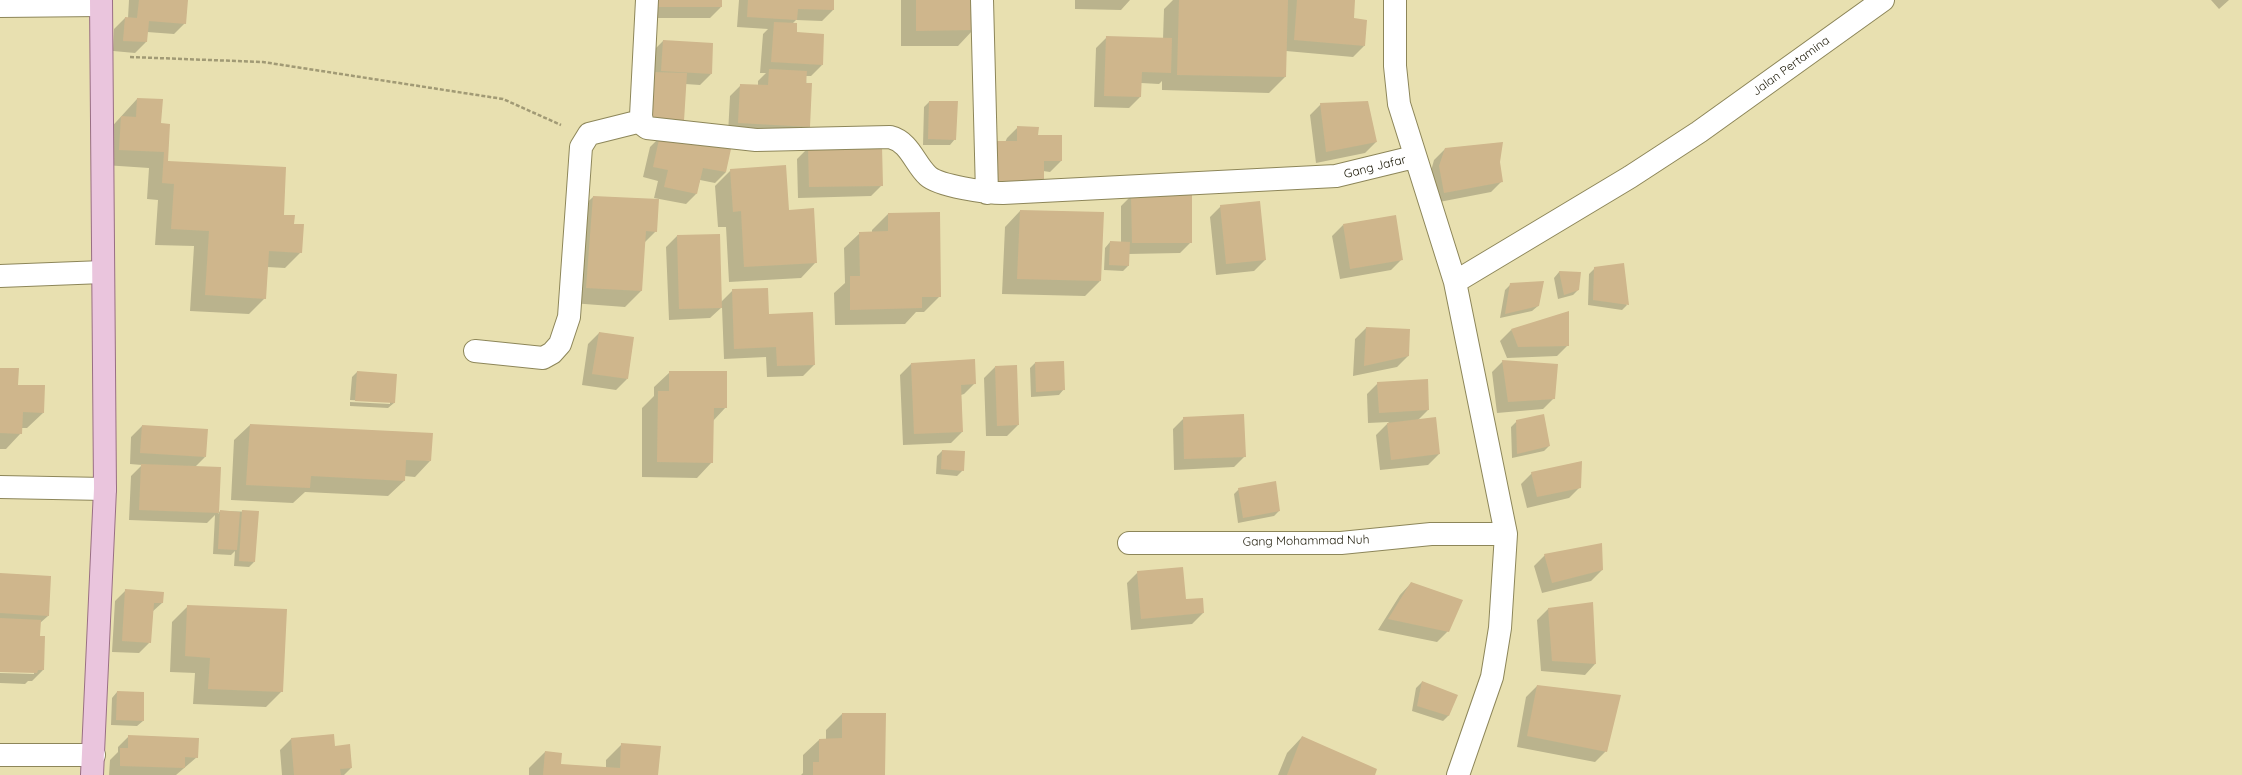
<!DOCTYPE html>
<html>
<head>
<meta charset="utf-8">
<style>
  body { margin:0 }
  canvas { display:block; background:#e8e0b0 }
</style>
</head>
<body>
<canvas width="2242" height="775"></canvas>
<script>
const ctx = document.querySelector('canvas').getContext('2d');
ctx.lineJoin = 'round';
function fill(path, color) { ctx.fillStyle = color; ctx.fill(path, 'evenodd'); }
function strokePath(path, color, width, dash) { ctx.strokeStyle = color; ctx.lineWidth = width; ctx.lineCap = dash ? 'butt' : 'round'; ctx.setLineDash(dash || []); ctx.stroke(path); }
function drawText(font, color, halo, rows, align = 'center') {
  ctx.font = font + ' Quicksand,sans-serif'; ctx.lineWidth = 3; ctx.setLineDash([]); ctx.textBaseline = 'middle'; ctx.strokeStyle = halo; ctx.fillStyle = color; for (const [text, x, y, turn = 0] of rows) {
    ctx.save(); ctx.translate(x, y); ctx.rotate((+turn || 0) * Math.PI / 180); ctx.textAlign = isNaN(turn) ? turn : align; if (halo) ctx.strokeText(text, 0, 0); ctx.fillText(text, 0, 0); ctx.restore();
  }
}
const shadow = new Path2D(`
  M129,0h58l-2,23 -11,11 -27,-2 -1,10 -11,11 -22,-2 1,-22 11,-11h3z
  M642,0h79v7l-11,11h-68z
  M739,0h94v10l-11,11 -26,-1 -4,4 4,9 26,32 -11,11h-5l3,50 -11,11 -70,-3 2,-38 11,-11 17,1v-5l8,-8h-6l3,-39 5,-5 -31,-2z
  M901,0h72v30l-15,16h-57z
  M1075,0h55l-9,10 -46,-1z
  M1173,0h181l-1,19 11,27 -11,11 -67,-6 -1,26 -16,16 -107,-3v-9l-3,3 -18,-1 -1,14 -11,11 -35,-1 2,-59 11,-11 56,2 1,-30z
  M2211,0h18l-10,9z
  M663,41l48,33 -11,11 -15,-1 -47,45 14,-77z
  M137,99l23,25 7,38 116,53 10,10 8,27 -16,16 -18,-1 -2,31 -16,16 -59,-3 4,-65 -39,-1 3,-45 -11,-1 2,-31 -45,-3 2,-32z
  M929,102l26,37 -5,6h-27l1,-38z
  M1321,104l55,38 -11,11 -49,10 -6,-48z
  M1018,127l19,9 24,25 -11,11 -7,-1v9l-60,11 24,-53z
  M661,136l65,36 -11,11 -15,-3 -4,14 -10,10 -32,-6 4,-17 -15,-4 7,-30z
  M808,148l74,37 -11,11 -73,2 -1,-39z
  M1445,149l54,13 3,19 -11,11 -57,11 -5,-25 5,-18z
  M731,170l85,92 -15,16 -72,4 -3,-55h-8l-3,-41z
  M1132,195l59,47 -11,11 -51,1 -1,12 -5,5 -19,-1 1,-22 5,-6 11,1v-37z
  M593,197l65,3 -2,31 -12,12 -3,48 -16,16 -54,-4 6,-91z
  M1221,206l44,54 -11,11 -38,4 -6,-58z
  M1020,211l80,70 -15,15 -83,-2 3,-67z
  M939,213l1,83 -16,16h-8l-11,12 -70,1 -1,-32 11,-10 -1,-35 16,-15 12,-1v-2l16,-16z
  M1343,225l59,34 -11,11 -51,9 -8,-43z
  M677,236l44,66 12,-12 35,25 46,50 -11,11 -36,1 -1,-20 -42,2 -2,-52 -12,11 -41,2 -3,-73z
  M1595,268l32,37 -5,5 -34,-5 1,-31z
  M1559,272l21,1 -2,17 -5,5 -15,4 -4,-21z
  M1511,284l27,22 -6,5 -32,7 5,-28z
  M1366,328l42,28 -11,11 -44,9 2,-37z
  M1511,330l57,15 -11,11 -50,2 -7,-17z
  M599,333l28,46 -11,11 -34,-5 6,-41z
  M1503,361l51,37 -11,11 -46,4 -5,-41z
  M1035,363l29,26 -5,6 -28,2 -1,-29z
  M911,364l64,19 -11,11 -3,1 1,37 -11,11 -48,2 -3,-70z
  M995,367l23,58 -11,11h-21l-2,-58z
  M0,369l43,44 -16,15h-6v5l-15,16h-6z
  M357,372l39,3 -2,28 -6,5 -38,-2v-4l40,2v-2l-40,-2 2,-23z
  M670,372l56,35 -13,14 -1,41 -15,16 -55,-1v-69l12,-12v-9z
  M1378,383l50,27 -11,11 22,33 -11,11 -48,5 -4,-35 13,-13 -21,1 -1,-29z
  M1184,418l61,38 -11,11 -60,3 -1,-41z
  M1517,421l32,25 -5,5 -32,7 -1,-31z
  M250,425l180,36 -15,16 -11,-1v5l-16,15 -83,-4 -12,11 -62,-3 3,-60z
  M142,426l63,31 -10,10 25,1 -2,46 2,-3 38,1 -4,50 -5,5 -15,-1 1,-15 -4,4 -18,-1 2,-39 -8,8 -78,-3 2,-44 11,-11 -12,-1 1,-27z
  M942,451l21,19 -6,6 -21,-2 1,-18z
  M1532,473l48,14 -11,11 -42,10 -6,-24z
  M1239,489l40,22 -5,5 -36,7 -4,-29z
  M1545,555l57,15 -11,11 -49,12 -8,-27z
  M1138,572l47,28 18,13 -11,11 -61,6 -4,-47z
  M0,574l48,42 -8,7 -1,14h5l-1,33 -11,11h-4l-3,3 -25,-1v-10l34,1v-2l-34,-1z
  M1411,583l37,48 -11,11 -59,-12 22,-35z
  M126,590l36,13 -10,9 -2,30 -11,11 -27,-1 3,-51z
  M1592,603l3,61 -10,11 -44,-4 -4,-51 11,-11z
  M188,606l94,85 -16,16 -73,-3 2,-31 -25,-1 2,-50z
  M1422,682l27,33 -6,6 -31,-10 4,-23z
  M1537,686l69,65 -11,11 -78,-15 9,-50z
  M117,692l26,29 -6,5 -26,-1 1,-27z
  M842,714h43l-1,61h-83l2,-2v-18l16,-15h7v-10z
  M129,736l68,21 -21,18h-67l1,-15 8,-8v-5z
  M1302,737l72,38h-96l9,-22z
  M291,739l43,8 17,21 -7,7h-62l-2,-25z
  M622,744l35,31h-128v-7l16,-16 15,13 46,3v-8z`);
const building = new Path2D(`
  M139,0h49l-2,24 -37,-3 -2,21 -24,-1 2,-24 12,1z
  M652,0h70v7h-70z
  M748,0h86v10l-36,-1 -1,11 -50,-3z
  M916,0h58v30l-58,1z
  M1179,0h109l-2,77 -109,-2z
  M1297,0h58l-1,18 13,2 -2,26 -71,-6z
  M774,22l23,1v9l27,2 -1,31 -52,-3z
  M1106,36l66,2 -1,35 -29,-1 -1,25 -37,-1z
  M663,40l50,3 -1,31 -51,-3z
  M769,69l38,2 -1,12h6l-2,44 -72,-4 2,-39 28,1z
  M652,72l35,1 -3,48 -35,-2z
  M137,98l26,1 -2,24 9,1 -2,37 118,6 -2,48h11l-1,9h10l-2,29 -33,-2 -3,48 -61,-4 4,-64 -38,-2 3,-45 -12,-1 2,-31 -45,-2 2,-34 15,1z
  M929,101h29l-2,39 -28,-1z
  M1368,101l9,41 -51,10 -6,-49z
  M1017,126l22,1 -1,8h24v26h-18v20h-50v-40h23z
  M660,135l71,14 -5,23 -23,-4 -6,26 -33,-7 4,-17 -15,-3z
  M1503,142l-3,20 3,20 -59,11 -5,-27 6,-18z
  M882,146l1,40 -74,1 -1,-40z
  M786,165l3,45 25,-2 3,55 -73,4 -3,-56 -8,1 -3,-43z
  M1192,193v50h-60l-1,-49z
  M593,196l66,3 -2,33 -11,-1 -4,60 -56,-3z
  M1260,201l6,59 -40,4 -6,-59z
  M1020,210l84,2 -3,69 -84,-2z
  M940,212l1,85h-19v11l-72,2v-34h10l-1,-44 29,-1v-18z
  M1396,215l7,45 -53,9 -7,-45z
  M720,234l2,74 -43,1 -2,-74z
  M1110,241l20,1 -1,24 -20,-1z
  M1624,263l5,42 -36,-5 1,-33z
  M1559,271l22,1 -2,18 -15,5z
  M1544,281l-5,25 -34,8 5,-31z
  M768,288l1,26 44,-2 2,53 -38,1 -1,-19 -42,2 -2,-60z
  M1569,311v35l-51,1 -7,-18z
  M1366,327l44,2 -1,27 -45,10z
  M599,332l35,5 -6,42 -36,-5z
  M975,359l1,25 -15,1 2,47 -49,2 -3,-71z
  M1502,360l56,4 -3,35 -47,3z
  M1064,361l1,29 -29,2 -1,-30z
  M1017,365l2,60 -22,1 -2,-60z
  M0,368h19l-1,17h27l-1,28 -21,-1 -1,22 -22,-1z
  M357,371l40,3 -2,29 -40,-2z
  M669,371h58v37h-13l-1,55 -56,-1 1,-71h11z
  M1428,379l1,31 -50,3 -2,-31z
  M1244,414l2,43 -62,2 -1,-42z
  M1544,414l6,32 -33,8 -1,-34z
  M1436,417l4,37 -49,6 -4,-37z
  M250,424l183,9 -2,28 -25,-1 -1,21 -94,-5 -1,12 -64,-3z
  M142,425l66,4 -2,28 -66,-4z
  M942,450l23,1 -1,20 -23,-2z
  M1582,461l-1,27 -44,9 -6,-25z
  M141,464l80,3 -2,46 -80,-3z
  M1276,481l4,30 -37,7 -5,-30z
  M220,510l20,2 -3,38 -19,-1z
  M242,510l17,1 -4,51 -16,-1z
  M1602,543l1,27 -51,13 -8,-29z
  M1183,567l3,32 17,-1 1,15 -63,6 -4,-48z
  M0,573l51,3 -2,40 -49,-3z
  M1411,582l52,18 -14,32 -61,-13z
  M125,589l39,3 -1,11h-9l-3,40 -29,-2z
  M1593,602l3,62 -44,-3 -4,-53z
  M187,605l100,4 -4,83 -75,-3 2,-31 -25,-2z
  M0,618l41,2 -1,16h5l-1,34h-6l-1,3 -37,-1z
  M1422,681l36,14 -9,21 -32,-10z
  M1537,685l84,10 -14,57 -80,-16z
  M117,691l27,1v29l-28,-1z
  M842,713h44l-1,62h-72v-13h6v-23l23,-1z
  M334,734l1,12 15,-2 2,24 -12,1 1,6h-47l-3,-37z
  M128,735l71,3 -1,20 -13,-1v11l-65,-2v-18h8z
  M1302,736l75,33 -2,6h-88z
  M621,743l40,3 -3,29h-115l2,-24 17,2 -1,11 59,4z`);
const path = new Path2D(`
  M130,57l133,5 240,37 58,26`);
const minor = new Path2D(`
  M647,0l-6,116 2,9 4,3 109,12 134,-3c20,5 24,26 38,39 11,10 59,17 75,17l333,-17 78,-19
  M982,0l5,193
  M1395,0v66l4,38 56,178 51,252 -6,94 -8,49 -34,98
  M0,6l101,-1
  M0,276l103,-4
  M1455,282l175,-105 69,-45 184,-132
  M475,351l68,7 9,-5 8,-9 9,-27 12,-170 8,-13 52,-13
  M0,487l105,2
  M1129,543h212l90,-9h75
  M0,755h94`);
const major = new Path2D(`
  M92,775l13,-286 -4,-489`);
const streetNames = [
  ["Jalan Pertamina",1791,66,-36],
  ["Gang Jafar",1375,167,-14],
  ["Gang Mohammad Nuh",1306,541,-1]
];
fill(shadow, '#0003');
fill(building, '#cfb68c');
strokePath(minor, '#8d8659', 24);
strokePath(major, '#996f84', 24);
strokePath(path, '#a19a75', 2.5, [4, 2]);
strokePath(minor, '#fff', 22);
strokePath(major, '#eac5dd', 22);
drawText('12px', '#1c1907', '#fff', streetNames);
</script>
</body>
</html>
